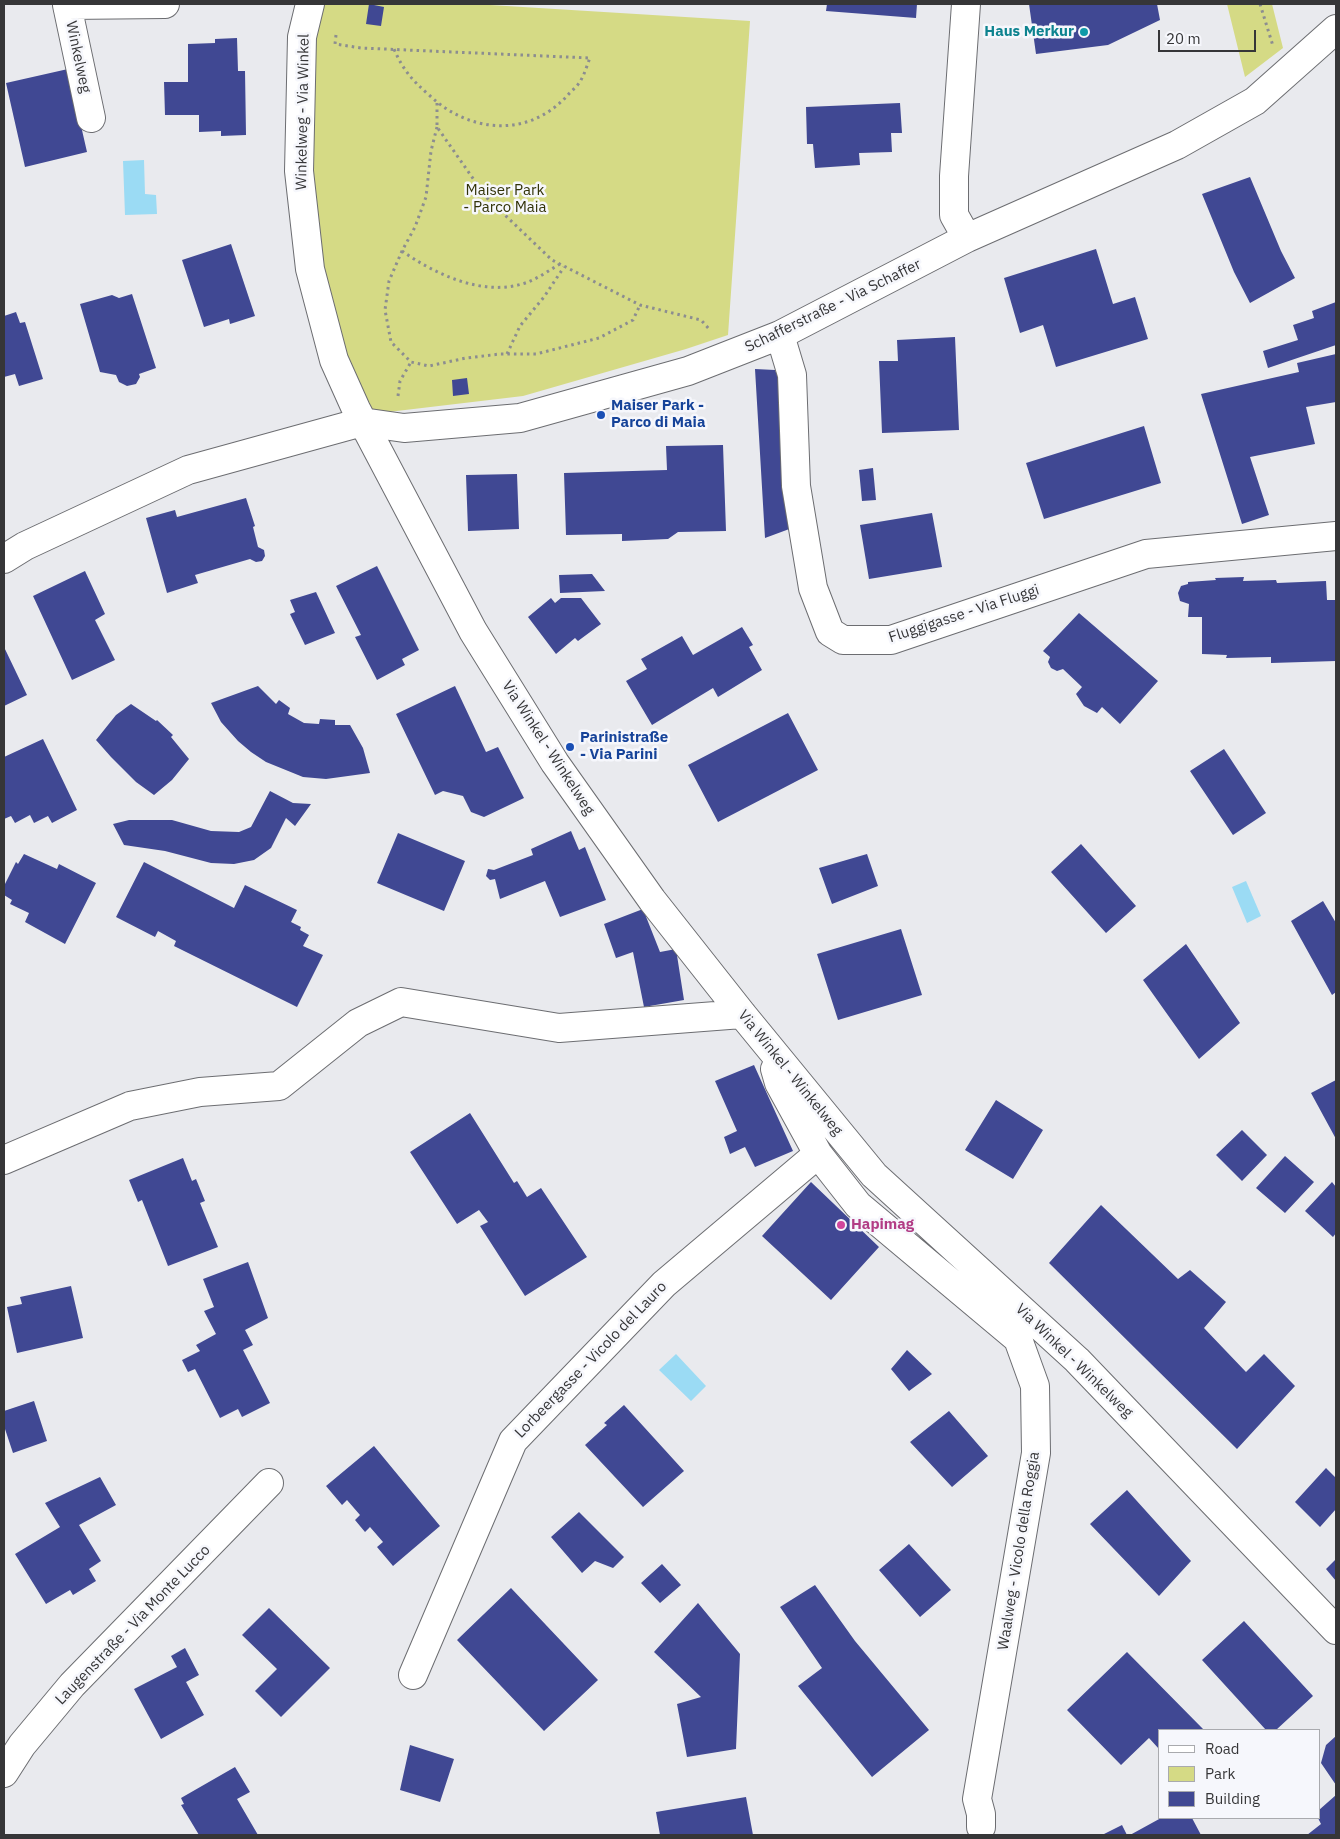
<!DOCTYPE html>
<html>
<head>
<meta charset="utf-8">
<style>
  body { margin:0 }
  #map { position:relative; width:1340px; height:1839px; overflow:hidden; background:#e9eaee; font-family:"IBM Plex Sans",sans-serif }
  canvas { display:block }
  .frame { position:absolute; inset:0; border:5px solid #363638; pointer-events:none }
  .legend { position:absolute; left:1158px; top:1729px; width:162px; height:90px; box-sizing:border-box; background:#f6f7fc; border:1px solid #a9aaae; margin:0; padding:6px 9px; list-style:none; font-size:15px; color:#363638 }
  .legend li { display:flex; align-items:center; gap:10px; height:25px }
  .legend b { width:25px; border:1px solid #a9aaae }
  .scale { position:absolute; left:1158px; top:30px; width:98px; height:22px; box-sizing:border-box; border:2px solid #363638; border-top:0; padding-left:6px; font-size:15px; line-height:18px; white-space:nowrap; color:#363638; -webkit-text-stroke:4px #f6f7fc; paint-order:stroke }
</style>
</head>
<body>
<div id="map">
<canvas width="1340" height="1839"></canvas>
<div class="frame"></div>
<ul class="legend">
<li><b style="height:6px;background:#fff"></b>Road</li>
<li><b style="height:14px;background:#d5da85"></b>Park</li>
<li><b style="height:14px;background:#404893"></b>Building</li>
</ul>
<div class="scale">20 m</div>
</div>
<script>
const ctx = document.querySelector('canvas').getContext('2d');
ctx.lineJoin = 'round';
function fill(path, color) { ctx.fillStyle = color; ctx.fill(path, 'evenodd'); }
function strokePath(path, color, width, dash) { ctx.strokeStyle = color; ctx.lineWidth = width; ctx.lineCap = dash ? 'butt' : 'round'; ctx.setLineDash(dash || []); ctx.stroke(path); }
function drawText(font, color, halo, rows, align = 'center') {
  ctx.font = font + ' "IBM Plex Sans",sans-serif'; ctx.lineWidth = 5; ctx.setLineDash([]); ctx.textBaseline = 'middle'; ctx.strokeStyle = halo; ctx.fillStyle = color; for (const [text, x, y, turn = 0] of rows) {
    ctx.save(); ctx.translate(x, y); ctx.rotate((+turn || 0) * Math.PI / 180); ctx.textAlign = isNaN(turn) ? turn : align; if (halo) ctx.strokeText(text, 0, 0); ctx.fillText(text, 0, 0); ctx.restore();
  }
}
const green = new Path2D(`
  M320,4h154l276,17 -22,314 -42,14 -163,47 -160,19 -48,-147 -8,-98 5,-130z
  M1227,4h45l11,44 -38,29z`);
const water = new Path2D(`
  M144,160l1,34 11,1 1,19 -32,1 -2,-54z
  M1246,881l15,35 -14,7 -15,-36z
  M676,1354l30,32 -15,15 -32,-31z`);
const building = new Path2D(`
  M369,4l15,3 -3,19 -15,-2z
  M827,4h90l-1,14 -90,-7z
  M1029,4h128l3,16 -52,25 -72,9z
  M237,38l1,33h7l1,64 -25,1v-5l-22,1v-17h-34l-1,-33h24v-38l27,-1v-4z
  M68,69l19,83 -62,15 -19,-84z
  M900,103l2,30h-11l1,19 -33,1 1,12 -45,3 -2,-24h-6l-1,-37z
  M1250,177l31,74 14,27 -45,25 -16,-31 -32,-78z
  M231,244l24,72 -25,8 -1,-5 -25,8 -22,-67z
  M1096,249l17,55 22,-7 13,42 -92,28 -13,-42 -23,8 -16,-55z
  M132,294l24,74 -17,6 1,3 -4,7 -9,2 -8,-4 -3,-7 -16,-3 -20,-68 32,-9 7,3z
  M1336,302v43l-68,23 -5,-17 35,-11 -5,-15 21,-7 -2,-7z
  M16,312l4,11 5,-1 18,57 -24,7 -4,-12 -11,3v-61z
  M955,337l4,93 -77,3 -3,-72h19l-1,-21z
  M1336,354v48l-30,5 9,37 -65,13 19,58 -27,9 -41,-130 98,-22 -2,-9z
  M755,369l20,1 6,14 11,144 -27,10z
  M467,378l2,16 -16,2 -1,-16z
  M1144,426l17,57 -117,36 -18,-56z
  M723,445l3,86 -48,1 -10,7 -46,2v-7l-56,1 -2,-62 103,-3 -1,-24z
  M873,468l3,32 -14,1 -3,-31z
  M517,474l2,55 -51,2 -2,-56z
  M246,498l9,28 -2,1 5,20 6,3 1,6 -3,5 -6,1 -6,-3 -55,16 3,8 -31,10 -21,-75 29,-8 2,7z
  M932,513l10,54 -73,12 -9,-54z
  M377,566l42,84 -17,9 3,6 -28,15 -22,-43 6,-2 -25,-49z
  M85,571l20,43 -10,6 20,40 -43,20 -39,-84z
  M592,574l13,17 -45,2 -1,-18z
  M1244,577l-1,4 33,-1 1,3 49,-2 1,19h9v61l-65,2v-6l-45,1 1,-3 -25,-1v-37h-14l1,-13 -9,-3 -2,-8 3,-7 7,-2v-2l28,-2 -1,-2z
  M316,592l19,41 -30,12 -15,-31 5,-2 -5,-12z
  M551,598l4,5 6,-5h20l20,26 -23,17 -3,-3 -19,16 -28,-37z
  M1079,613l79,68 -38,43 -18,-17 -5,6 -13,-7 -8,-12 6,-7 -19,-18 -6,2 -6,-3 -3,-6 2,-5 -7,-6z
  M742,627l11,18 -4,2 13,23 -44,27 -5,-9 -61,37 -26,-44 21,-12 -6,-10 41,-23 11,19z
  M4,647l23,48 -23,11z
  M258,686l18,18 3,-4 11,8 -2,6 16,9 15,1 1,-5 15,1v5h15l13,23 7,25 -44,6 -23,-2 -37,-15 -15,-10 -13,-11 -17,-19 -10,-19z
  M455,686l31,66 12,-5 26,51 -40,19 -13,-5 -8,-16 -20,-5 -8,4 -39,-81z
  M131,704l25,17 1,-1 16,15 -2,2 18,22 -17,21 -18,15 -18,-13 -25,-25 -15,-17 20,-25z
  M788,713l30,57 -100,52 -30,-57z
  M43,739l34,71 -25,13 -4,-7 -14,7 -4,-8 -15,8 -4,-7 -7,3v-62z
  M1224,749l42,64 -33,22 -43,-64z
  M270,791l23,12 18,1 -16,22 -9,-8 -15,30 -17,12 -20,4 -23,-1 -46,-12 -41,-6 -11,-21 16,-4h43l39,11 28,1 12,-5z
  M571,831l8,19 6,-3 21,53 -46,17 -15,-36 -45,18 -5,-20 -5,1 -4,-4 2,-7 6,1 39,-15 -2,-6z
  M398,833l67,28 -21,50 -67,-28z
  M1081,844l55,62 -30,27 -55,-61z
  M24,854l33,15 2,-5 37,19 -31,61 -40,-22 4,-9 -19,-9 2,-4 -8,-5v-9l12,-24 2,2z
  M867,854l11,32 -46,18 -13,-36z
  M144,862l90,46 11,-23 52,25 -6,12 10,5 -1,3 9,5 -6,11 20,9 -26,52 -123,-61 2,-5 -18,-10 -3,6 -39,-20z
  M1323,901l13,22v69l-4,3 -41,-74z
  M643,909l17,43 16,-3 8,51 -40,7 -11,-55 -17,6 -12,-34z
  M901,929l21,66 -84,25 -21,-66z
  M1186,944l54,79 -41,36 -56,-79z
  M754,1065l39,86 -38,16 -10,-20 -15,7 -6,-17 13,-6 -22,-50z
  M1336,1080v59l-25,-46z
  M996,1100l47,30 -30,49 -48,-29z
  M470,1113l44,70 3,-2 10,16 14,-9 46,69 -62,39 -45,-70 8,-4 -9,-12 -22,14 -47,-72z
  M1242,1130l25,25 -25,26 -26,-26z
  M1285,1156l29,26 -29,31 -29,-25z
  M183,1158l9,23 4,-2 9,22 -5,2 18,44 -50,19 -26,-66 -4,2 -9,-22z
  M811,1182l68,65 -48,53 -69,-64z
  M1332,1182l4,5v46l-3,4 -28,-26z
  M1101,1205l77,74 12,-9 36,32 -22,26 42,44 18,-18 31,32 -58,63 -188,-186z
  M248,1262l20,56 -23,12 8,15 -10,5 27,53 -28,14 -4,-8 -18,9 -25,-49 -7,3 -6,-12 18,-9 -4,-6 20,-11 -12,-23 10,-4 -11,-28z
  M71,1286l12,52 -66,15 -10,-46 15,-3 -2,-7z
  M907,1350l25,24 -23,17 -18,-22z
  M34,1401l13,40 -34,12 -9,-27v-15z
  M624,1405l60,66 -41,36 -58,-62 22,-20 -3,-2z
  M949,1411l39,45 -36,31 -42,-45z
  M374,1446l66,80 -47,40 -16,-19 6,-5 -13,-15 -5,5 -10,-12 5,-5 -13,-15 -5,5 -16,-19z
  M1326,1468l10,10v31l-16,18 -25,-25z
  M100,1477l16,28 -37,20 22,36 -12,8 7,12 -23,14 -3,-5 -24,14 -31,-50 45,-27 -15,-24z
  M1127,1490l64,71 -32,35 -69,-72z
  M579,1512l45,45 -11,11 -18,-7 -13,12 -31,-36z
  M909,1544l42,46 -31,27 -41,-47z
  M1336,1559v22l-10,-12z
  M662,1564l19,21 -21,18 -19,-20z
  M815,1585l40,56 74,89 -57,47 -74,-91 24,-18 -42,-61z
  M511,1588l87,92 -54,51 -87,-91z
  M698,1603l42,51 -4,95 -49,8 -10,-53 24,-7 -47,-45z
  M269,1608l61,60 -49,49 -26,-26 22,-22 -35,-34z
  M1244,1621l69,75 -37,34h-10l-64,-70z
  M185,1648l14,27 -13,7 18,33 -43,24 -27,-50 43,-22 -6,-11z
  M1127,1652l77,78h-45v19l-10,-11 -28,27 -54,-55z
  M1336,1736v49l-15,-22 5,-18z
  M410,1745l44,14 -14,43 -40,-12z
  M235,1767l15,25 -13,7 21,36h-59l-18,-30 3,-1 -3,-6z
  M1336,1795v40h-29l14,-11 -3,-6 1,-8z
  M746,1797l7,38h-93l-4,-23z
  M1161,1818h31l9,17h-71z
  M1122,1825l5,10h-25z`);
const path = new Path2D(`
  M1260,4l13,42
  M336,35l-1,9 26,4 229,10c-3,7 -5,15 -9,22 -3,6 -10,11 -15,17 -40,42 -98,35 -137,-2 -17,-15 -26,-25 -35,-46
  M437,103v24l49,70 66,63 88,45 61,15 9,10
  M437,127l-6,24 -5,46 -11,30 -13,24 -13,30 -4,29 6,32 20,20 18,4 37,-8 34,-4h36l63,-16 34,-18 7,-15
  M402,251c33,23 79,45 120,33 14,-4 26,-13 38,-20
  M507,354l13,-28 24,-29 20,-30
  M398,396l2,-15 11,-19`);
const street = new Path2D(`
  M310,4l-8,33 -3,134 11,98 24,91 22,49 117,222 82,132 97,137 90,114 132,161 203,185 259,270
  M966,4l-12,172v39l13,23
  M91,118l-24,-113 98,-1
  M780,335l12,40 4,111 17,102 17,44 13,8h48l255,-86 190,-18
  M4,559l21,-13 163,-76 174,-48 42,6 116,-10 168,-47 92,-36 187,-97 210,-93 78,-44 81,-72
  M775,1069l4,14 39,71 40,51 160,134 17,47 1,67 -59,346 4,15v13
  M4,1160l126,-54 70,-14 79,-6 79,-63 43,-21 158,26 183,-14
  M413,1675l100,-234 151,-157 154,-130
  M4,1773l18,-28 50,-60 197,-202`);
const markers = [
  [1084,32,5,"#0f9aa8"],
  [601,415,5,"#1a4fb4"],
  [570,747,5,"#1a4fb4"],
  [841,1225,5,"#d1479c"]
];
const cultureNames = [
  ["Haus Merkur",1074,32]
];
const streetNames = [
  ["Winkelweg",78,57,78],
  ["Winkelweg - Via Winkel",303,112,-89],
  ["Schafferstraße - Via Schaffer",833,306,-26],
  ["Fluggigasse - Via Fluggi",964,614,-18],
  ["Via Winkel - Winkelweg",548,748,57],
  ["Via Winkel - Winkelweg",790,1073,51],
  ["Lorbeergasse - Vicolo del Lauro",591,1360,-46],
  ["Via Winkel - Winkelweg",1074,1361,44],
  ["Waalweg - Vicolo della Roggia",1019,1551,-81],
  ["Laugenstraße - Via Monte Lucco",133,1625,-46]
];
const parkNames = [
  ["Maiser Park",505,191],
  ["- Parco Maia",505,208]
];
const transitNames = [
  ["Maiser Park -",611,406],
  ["Parco di Maia",611,423],
  ["Parinistraße",580,738],
  ["- Via Parini",580,755]
];
const hotelNames = [
  ["Hapimag",851,1225]
];
fill(green, '#d5da85');
fill(water, '#9bdbf4');
fill(building, '#404893');
strokePath(street, '#6c6d71', 30);
strokePath(path, '#8c8d90', 3, [2.5, 4]);
strokePath(street, '#fff', 28);
for (const [x, y, r, color] of markers) { const dot = new Path2D(); dot.arc(x, y, r, 0, 2 * Math.PI); ctx.fillStyle = color; ctx.fill(dot); strokePath(dot, '#f6f7fc', 2); }
drawText('bold 15px', '#0d838f', '#f6f7fc', cultureNames, 'right');
drawText('15px', '#363638', '#f6f7fc', streetNames);
drawText('15px', '#313207', '#f6f7fc', parkNames);
drawText('bold 15px', '#164399', '#f6f7fc', transitNames, 'left');
drawText('bold 15px', '#b23c85', '#f6f7fc', hotelNames, 'left');
</script>
</body>
</html>
